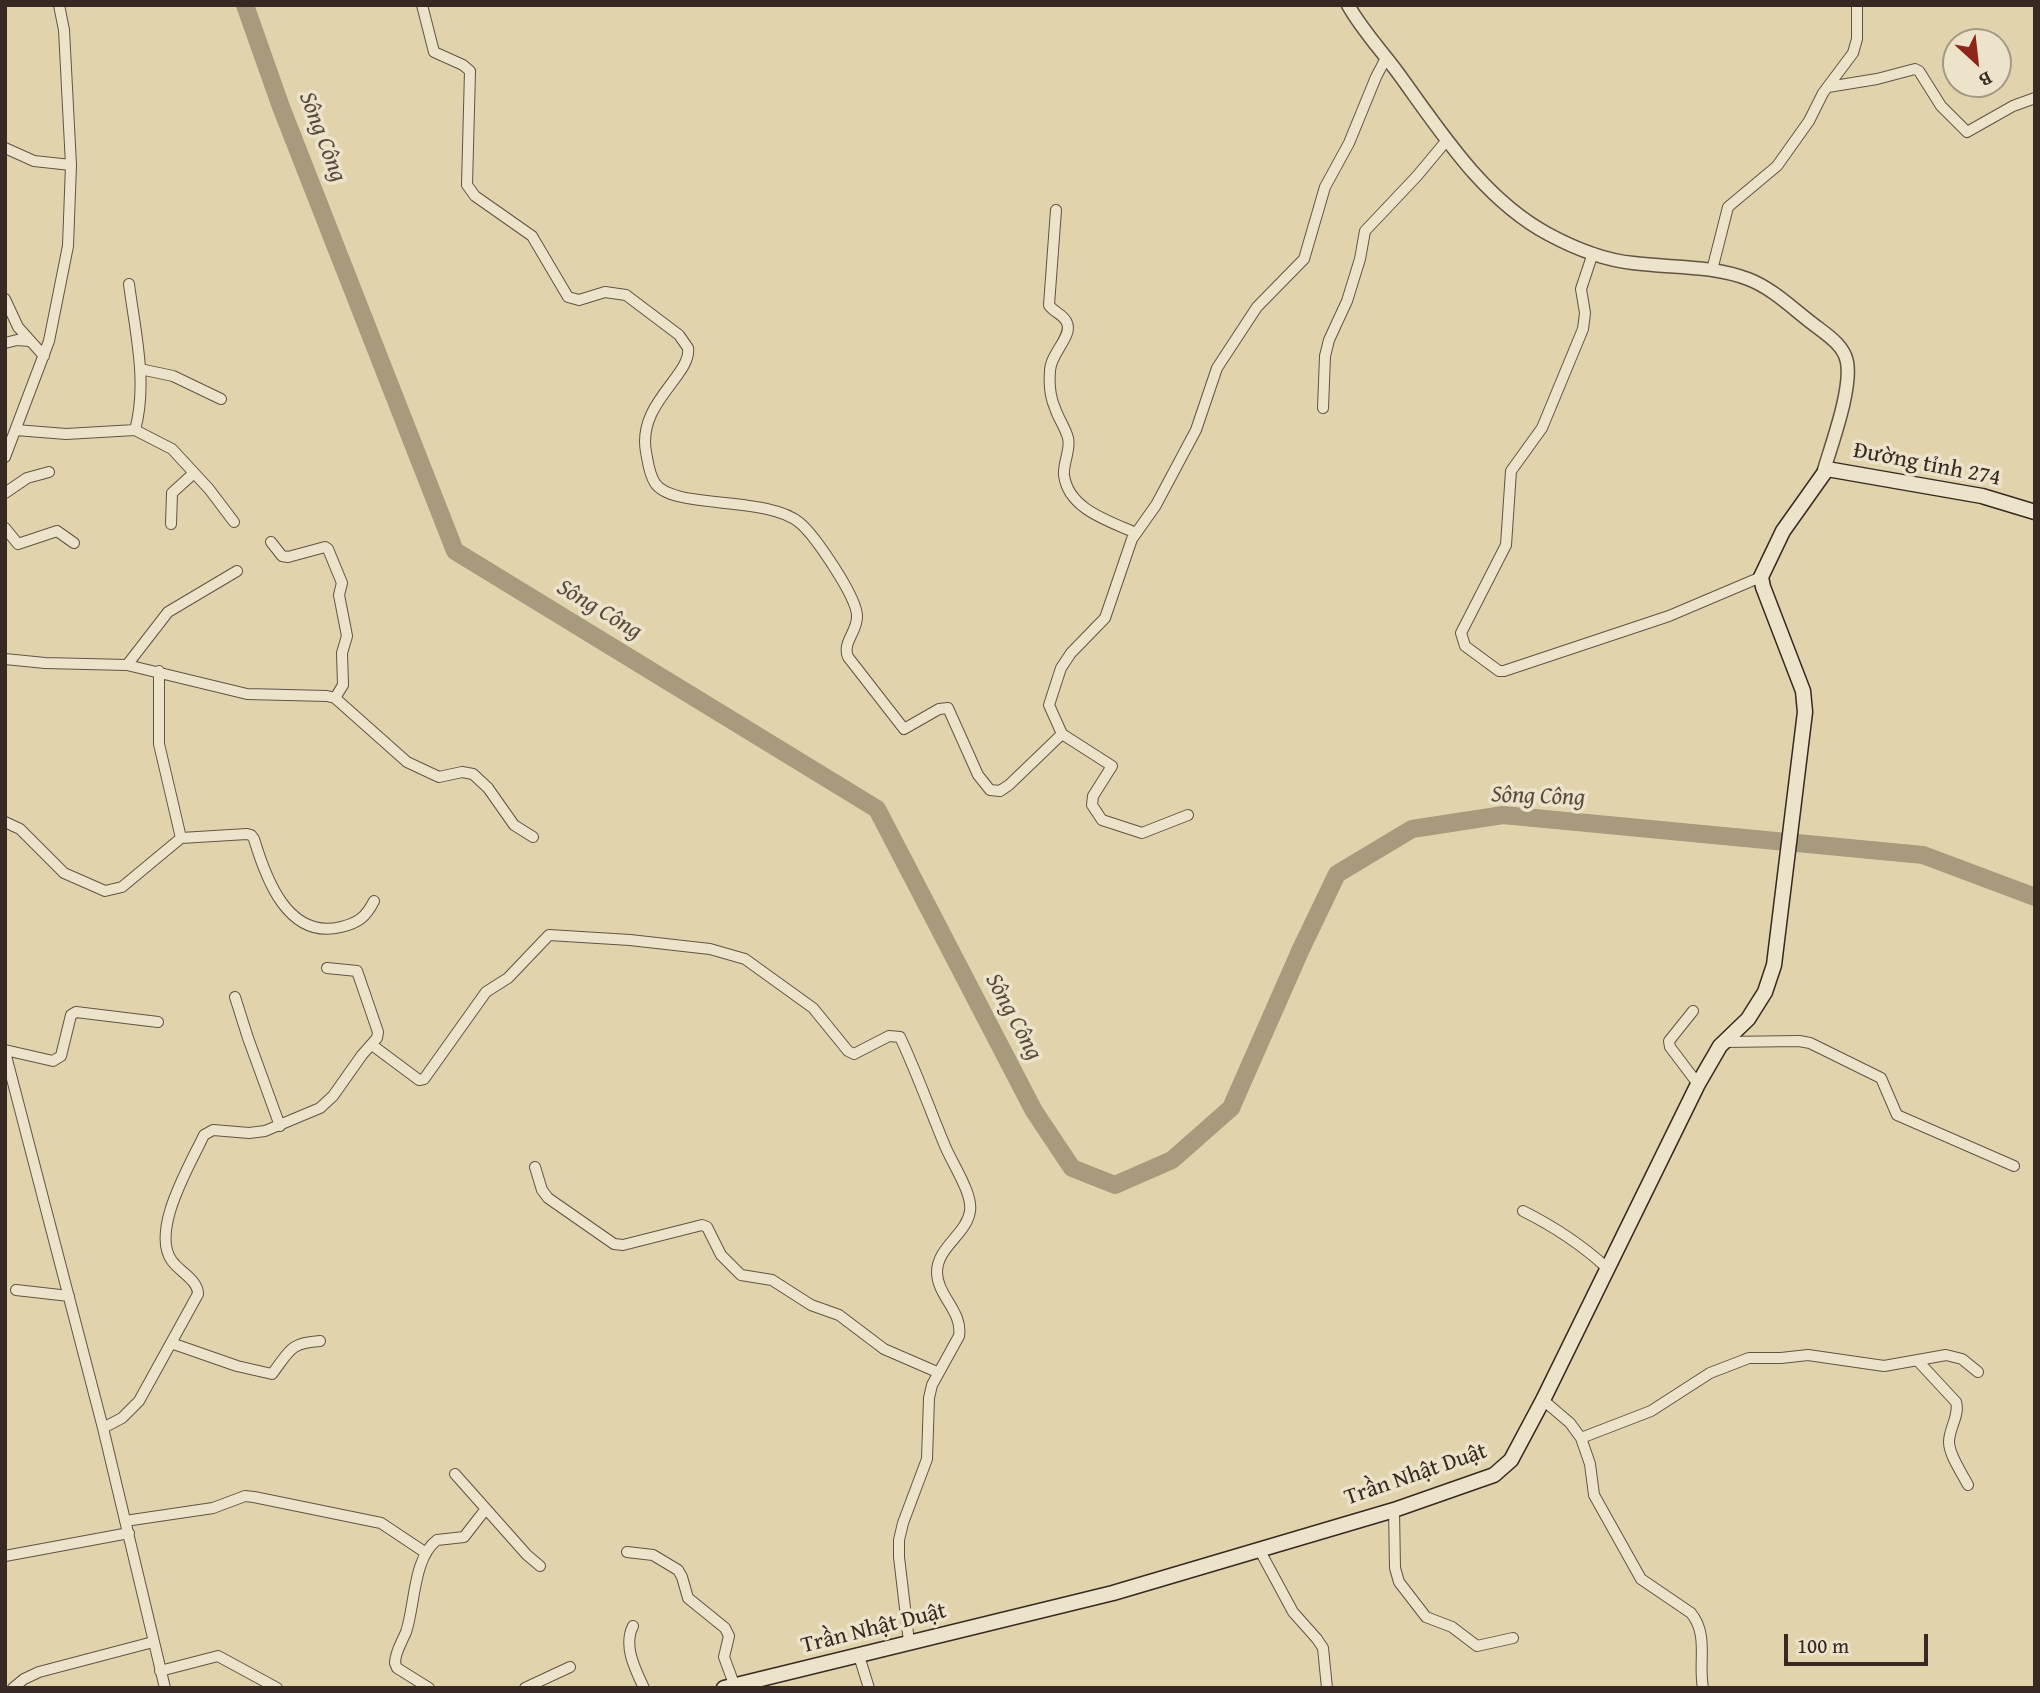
<!DOCTYPE html>
<html>
<head>
<meta charset="utf-8">
<style>
  body { margin:0 }
  #map { position:relative; width:2040px; height:1693px; overflow:hidden; background:#e1d4ad; font-family:"Gentium Book Plus",serif }
  canvas { display:block }
  .frame { position:absolute; inset:0; border:7px solid #372821; pointer-events:none }
  .north { position:absolute; left:1942px; top:28px; width:70px; height:70px; box-sizing:border-box; background:#ece3ca; border:2px solid #a49886; border-radius:50%; rotate:153deg; font-size:19px; font-weight:700; line-height:28px; text-align:center; color:#372821 }
  .north::after { content:''; display:block; margin:auto; width:24px; height:32px; background:#8f2418; clip-path:polygon(50% 0,100% 100%,50% 72%,0 100%) }
  .scale { position:absolute; left:1784px; top:1634px; width:144px; height:32px; box-sizing:border-box; border:4px solid #372821; border-top:0; padding-left:9px; font-size:21px; line-height:24px; white-space:nowrap; color:#372821; -webkit-text-stroke:5px #ece3ca; paint-order:stroke }
</style>
</head>
<body>
<div id="map">
<canvas width="2040" height="1693"></canvas>
<div class="frame"></div>
<div class="north">B</div>
<div class="scale">100 m</div>
</div>
<script>
const ctx = document.querySelector('canvas').getContext('2d');
ctx.lineJoin = 'round';
function strokePath(path, color, width, dash) { ctx.strokeStyle = color; ctx.lineWidth = width; ctx.lineCap = dash ? 'butt' : 'round'; ctx.setLineDash(dash || []); ctx.stroke(path); }
function drawText(font, color, halo, rows, align = 'center') {
  ctx.font = font + ' "Gentium Book Plus",serif'; ctx.lineWidth = 7; ctx.setLineDash([]); ctx.textBaseline = 'middle'; ctx.strokeStyle = halo; ctx.fillStyle = color; for (const [text, x, y, turn = 0] of rows) {
    ctx.save(); ctx.translate(x, y); ctx.rotate((+turn || 0) * Math.PI / 180); ctx.textAlign = isNaN(turn) ? turn : align; if (halo) ctx.strokeText(text, 0, 0); ctx.fillText(text, 0, 0); ctx.restore();
  }
}
const river = new Path2D(`
  M245,5l36,102 174,444 422,258 157,302 38,57 43,17 57,-25 59,-52 70,-159 36,-75 75,-45 91,-14 420,40 112,42`);
const minor = new Path2D(`
  M422,5l12,47 29,13 7,6 -3,114 8,11 57,40 36,61 11,3 26,-8 21,3 53,40 9,13c4,27 -51,55 -42,104 2,10 3,22 9,31 17,27 113,12 145,40 15,13 58,75 57,94 0,15 -15,26 -9,40l56,72 35,-20 9,-1 30,67 12,15 10,1 9,-6 53,-51
  M1828,87l49,-8 38,-10 4,2 22,35 26,26 46,-26 22,-8
  M5,148l29,13 37,4
  M1056,210l-7,95c5,8 15,9 18,18 6,13 -17,31 -17,48 -1,12 0,26 5,37 3,10 10,19 13,30 3,12 -5,24 -4,37 4,34 45,46 72,58
  M1593,253l-12,36 4,24 -2,16 -41,99 -31,43 -5,74 -45,88 4,13 34,25h5l165,-55 92,-39
  M1712,270l16,-63 49,-41 32,-45 14,-28 30,-40 4,-14v-34
  M129,284c6,47 19,99 6,146
  M5,299l13,28 26,29
  M5,343l12,-3 12,1
  M140,369l33,7 48,23
  M1323,408l2,-52 4,-16 18,-39 13,-42 5,-28 52,-55 30,-36
  M16,430l50,4 69,-4 37,19 37,40 25,33
  M5,457l44,-116 19,-95 3,-81 -7,-135 -5,-25
  M5,493l22,-15 22,-6
  M171,524l1,-31 22,-20
  M5,528l13,16 39,-13 17,12
  M271,542l11,14 6,1 37,-10 3,2 14,34 -3,12 8,41 -5,17 1,32 -8,13
  M5,659l40,4 82,2 120,29 80,2 8,2 72,64 32,15 23,-5 11,2 15,14 26,37 19,12
  M127,665l41,-53 69,-41
  M159,671v73l22,94
  M1188,815l-46,18 -40,-13 -10,-15 1,-9 19,-30 -50,-32 -13,-29 12,-37 10,-15 34,-35 27,-79 24,-34 40,-75 21,-62 40,-61 47,-48 21,-72 24,-44 27,-66 10,-19
  M5,822l15,7 44,44 41,18 17,-4 59,-49 66,-4 4,1 3,4c12,40 34,101 87,88 17,-4 25,-10 33,-26
  M235,997l13,41 32,88
  M1693,1011l-24,30 1,6 28,37
  M1724,1042l75,-1 11,2 71,35 16,37 117,51
  M372,1045l47,35 5,-1 62,-87 22,-14 41,-43 81,5 80,9 35,10 68,49 35,43 6,3 35,-18 11,1c17,36 30,73 45,109 7,17 28,48 25,65 -3,23 -33,36 -33,61 0,24 26,39 22,64l-27,49 -3,13 -2,61 -24,64 -4,17v17l10,85
  M5,1050l48,11 8,-5 10,-41 5,-3 82,10
  M5,1052l98,376 62,260
  M535,1167l7,23 6,8 66,46 9,1 79,-20 5,2 14,28 20,20 31,5 39,25 28,10 45,34 53,23
  M1523,1211c32,16 58,33 84,57
  M16,1290l53,6
  M171,1343l66,23 35,8c18,-23 17,-31 48,-33
  M1917,1360l39,42c4,13 -7,26 -7,40 0,13 13,31 19,43
  M1543,1400l27,23 11,15 9,26 4,31 47,84 50,34c18,22 7,49 12,75
  M103,1428l19,-10 17,-17 59,-107c0,-14 -18,-22 -26,-33 -22,-30 18,-96 32,-126l9,-5 36,3 16,-2 55,-23 13,-12 29,-41 15,-17 1,-6 -21,-61 -30,-3
  M1581,1438l70,-27 59,-38 39,-15h32l27,-3 76,11 62,-11 16,4 16,13
  M455,1474l72,81 13,11
  M1394,1510l1,58 4,14 27,35 26,10 25,19 36,-8
  M125,1521l88,-13 32,-12 9,1 127,26 45,30
  M1259,1549l34,63 24,27 6,9 4,40
  M627,1552l26,3 25,15 4,7 6,21 37,30 4,8 -5,21 10,27
  M5,1556l124,-23
  M633,1626c-10,20 2,43 11,62
  M859,1656l10,32
  M160,1671l58,-15 59,32
  M13,1688l11,-9 15,-7 114,-30
  M429,1688l-32,-20 -2,-5c0,-11 7,-21 11,-31 9,-26 7,-74 31,-92l27,-3 21,-27
  M525,1688l45,-21`);
const tertiary = new Path2D(`
  M1348,5c14,25 33,45 50,68 43,59 85,126 150,161 26,14 55,26 85,29 38,5 78,2 115,16 24,9 44,29 65,45 13,10 31,21 34,38 5,27 -15,81 -23,108`);
const secondary = new Path2D(`
  M724,1688l389,-95 281,-83 100,-35 17,-15 32,-60 155,-316 22,-38 28,-27 17,-27 9,-27 31,-253 -2,-21 -40,-104 -2,-10 22,-46 44,-62 155,27 53,16`);
const streetNames = [
  ["Đường tỉnh 274",1927,465,11],
  ["Trần Nhật Duật",1416,1475,-19],
  ["Trần Nhật Duật",874,1629,-14]
];
const waterNames = [
  ["Sông Công",322,137,69],
  ["Sông Công",599,610,31],
  ["Sông Công",1538,797,2],
  ["Sông Công",1013,1017,62]
];
strokePath(river, '#a79a7d', 18);
strokePath(minor, '#625344', 12);
strokePath(tertiary, '#625344', 15);
strokePath(secondary, '#372821', 17);
strokePath(minor, '#ece3ca', 10);
strokePath(tertiary, '#ece3ca', 12);
strokePath(secondary, '#ece3ca', 14);
drawText('23px', '#372821', '#ece3ca', streetNames);
drawText('italic 24px', '#594a3d', '#ece3ca', waterNames);
</script>
</body>
</html>
